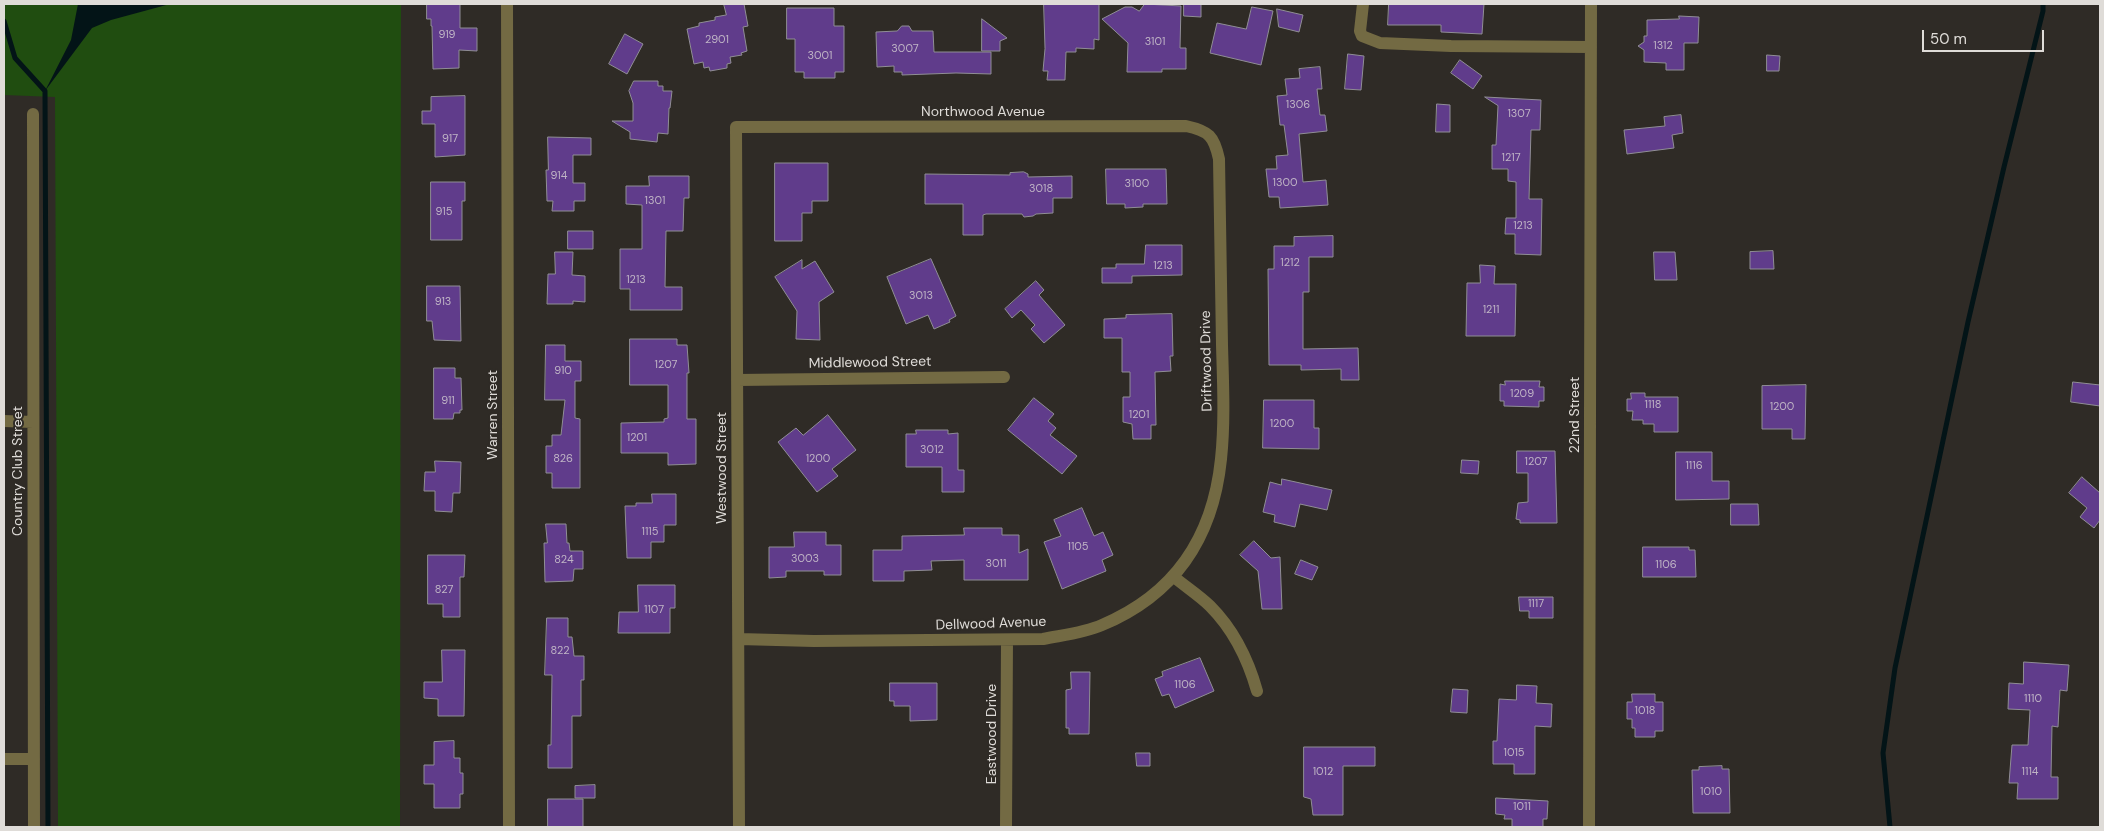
<!DOCTYPE html>
<html>
<head>
<meta charset="utf-8">
<style>
  body { margin:0 }
  #map { position:relative; width:2104px; height:831px; overflow:hidden; background:#2f2b26; font-family:"DM Sans",sans-serif }
  canvas { display:block }
  .frame { position:absolute; inset:0; border:5px solid #dfdcd8; pointer-events:none }
  .scale { position:absolute; left:1922px; top:30px; width:122px; height:22px; box-sizing:border-box; border:2px solid #dfdcd8; border-top:0; padding-left:6px; font-size:15px; line-height:18px; white-space:nowrap; color:#dfdcd8; -webkit-text-stroke:4px #2f2b26; paint-order:stroke }
</style>
</head>
<body>
<div id="map">
<canvas width="2104" height="831"></canvas>
<div class="frame"></div>
<div class="scale">50 m</div>
</div>
<script>
const ctx = document.querySelector('canvas').getContext('2d');
ctx.lineJoin = 'round';
function fill(path, color) { ctx.fillStyle = color; ctx.fill(path, 'evenodd'); }
function strokePath(path, color, width, dash) { ctx.strokeStyle = color; ctx.lineWidth = width; ctx.lineCap = dash ? 'butt' : 'round'; ctx.setLineDash(dash || []); ctx.stroke(path); }
function drawText(font, color, halo, rows, align = 'center') {
  ctx.font = font + ' "DM Sans",sans-serif'; ctx.lineWidth = 4; ctx.setLineDash([]); ctx.textBaseline = 'middle'; ctx.strokeStyle = halo; ctx.fillStyle = color; for (const [text, x, y, turn = 0] of rows) {
    ctx.save(); ctx.translate(x, y); ctx.rotate((+turn || 0) * Math.PI / 180); ctx.textAlign = isNaN(turn) ? turn : align; if (halo) ctx.strokeText(text, 0, 0); ctx.fillText(text, 0, 0); ctx.restore();
  }
}
const green = new Path2D(`
  M4,4h397l-1,823h-342l-3,-730 -51,-2z`);
const water = new Path2D(`
  M78,4h92l-59,16 -19,8 -47,63 26,-51z`);
const stream = new Path2D(`
  M4,21l11,37 30,33 3,736
  M1890,827l-7,-74 12,-85 73,-346 36,-155 39,-156v-7`);
const building = new Path2D(`
  M427,4h33v24h17v23l-18,-1v18l-26,1 -1,-43h-1v-7h-4z
  M724,4h20l4,22 -5,1 4,24 -6,2 1,2 -12,2 1,6 -4,1v4l-17,3 -1,-4 -5,1 -1,-6 -9,2 -7,-35 12,-3v-3l16,-3v-3l11,-2z
  M1044,4h55v36l-5,-1v10l-18,-1v4h-10l-1,28h-18l1,-9h-5l2,-22z
  M1145,4l36,2 -1,42h6v21h-24v3h-35l1,-29 -26,-24 23,-12h7l7,4z
  M1184,4h17v13l-17,-1z
  M1389,4h95l-2,30 -41,-2v-7h-53z
  M1252,7l21,4 -12,54 -51,-12 7,-30 29,6z
  M787,8h47v18h10v46h-9v6h-31v-6h-9v-33h-8z
  M1277,9l26,6 -4,17 -20,-5z
  M1679,16l20,1 -1,26h-14v27h-18v-7l-22,-1v-12l-6,-4 6,-4v-6h3v-16l32,-1z
  M982,19l25,19 -7,3v10h-18z
  M902,26h7l3,5h21l1,21h57v22l-35,-1 -54,2v-3h-8v-6l-17,1 -1,-35 21,-1z
  M625,34l18,10 -16,30 -18,-10z
  M1348,54l16,2 -3,34 -16,-1z
  M1767,55l13,1 -1,15h-12z
  M1460,60l22,16 -9,13 -22,-16z
  M1320,67l2,22h-5l3,26h5l2,16 -28,3 4,48 23,-2 2,25 -48,3 -1,-11h-10l-3,-28h11l-1,-13 12,-1 -4,-30h-4l-3,-29 10,-1 -2,-16 15,-1 -1,-9z
  M634,81h24v5h5v5h9l-2,17h-1l-1,26 -10,-1 -1,9 -27,-3v-7l-18,-11h21v-18l-4,-12z
  M465,96v59l-30,2v-33h-13v-13h9v-14z
  M1485,97l56,3 -1,30h-9l-2,69h13l-1,56 -26,-1v-20h-10l1,-16h10v-36l-8,-1v-12h-16v-24h4l2,-39z
  M1437,104l13,1v27h-14z
  M1681,115l2,18 -11,2 2,13 -47,6 -3,-24 41,-4 -1,-9z
  M548,137l43,1v17h-18v28h12v18h-11v10h-22l1,-10h-6l-1,-31h2z
  M775,163h53v38h-16v12h-10v28h-27z
  M1106,169h60l1,35h-24v3l-18,1v-4h-18z
  M1024,172l4,2v3l44,-1v22h-19v15l-17,1 -3,2 -9,1 -2,-3h-36l-3,1v20h-20v-31h-38v-30l85,1v-2z
  M649,176h40v22h-5l-1,33h-17l-1,56h17v23h-52v-21h-10v-40h22v-44l-16,-1v-18h23z
  M431,182h34v19h-3v39h-31z
  M568,231h25v18h-25z
  M1333,236v21h-24v35h-6v57l55,-1 1,32h-18v-11l-40,1v-5h-32l-1,-96h6v-23h20v-9z
  M1146,245h36v30l-50,1v7h-30v-15h14v-4h28z
  M1773,251l1,18h-24v-17z
  M555,252h18l-1,23 13,1v26l-12,-1v3h-26l1,-30h7z
  M1654,252h21l2,28h-22z
  M931,259l25,57 -7,4 1,2 -16,7 -6,-14 -22,9 -19,-47z
  M802,260v9l13,-8 19,31 -15,10 1,38 -24,-1 1,-28 -22,-34z
  M1480,265l15,1 -1,18h22l-1,52h-49l1,-53h13z
  M1036,281l8,9 -5,5 26,30 -21,18 -13,-14 4,-4 -14,-15 -9,8 -7,-9z
  M427,286h33l1,55 -27,-1 -2,-19h-5z
  M1172,314l1,42h-3l1,15 -16,1 1,53h-5v14h-18l-1,-15 -9,-2v-25h7v-25h-8v-34h-18v-19l22,-1v-3z
  M630,339h47v6h10l2,28h-2v46h9v45l-28,1v-12h-47v-30l43,-1v-3l4,-1v-33h-38z
  M546,345h19v16h16v20h-6v37l5,1v69h-28v-15h-6v-27h6v-11h9l4,-35h-20z
  M434,368h21v10h6l1,32h-2v3h-6l-1,6h-19z
  M1505,381h35l-1,6h5v14h-5v6l-35,-1v-5h-4v-17l5,1z
  M2073,382l27,3v21l-29,-4z
  M1806,385l-1,54h-13v-10h-30v-43z
  M1631,393h14v4h33v35h-24v-8h-11v-4h-11l1,-9h-6v-12h4z
  M1034,398l20,16 -6,7 8,7 -6,7 27,21 -15,18 -54,-44z
  M1264,400h50v28h5v21l-56,-1z
  M828,415l28,35 -24,19 6,7 -21,16 -39,-50 18,-14 7,7z
  M916,430h32v4l10,-1v37h6v22h-22v-25h-36v-33h10z
  M1517,451h38l2,72h-37v-3l-4,-1 2,-16 10,-1v-29h-11z
  M1676,452h36v29h17v18l-53,1z
  M1462,460l17,1 -1,13 -17,-1z
  M435,461l26,1 -1,31h-7l-1,19 -17,-1v-20h-11l1,-19h10z
  M2082,477l18,16v27l-6,8 -14,-11 7,-9 -18,-15z
  M1282,479l50,11 -5,20 -27,-6 -5,23 -21,-5 1,-7 -12,-3 7,-30 11,3z
  M652,494h24v31h-12v17h-13v16h-24l-2,-52h11v-3h16z
  M1731,504h27l1,21h-28z
  M1082,508l12,28 9,-4 10,23 -11,5 4,11 -44,18 -18,-47 17,-6 -7,-16z
  M546,524h20l1,19h2l1,8h13v18h-9l-1,12 -28,1 -1,-39h3z
  M964,528h38v7h17v18l9,-4v31h-64v-20l-33,1 1,9 -28,1v10h-31v-31h29v-14l62,-1z
  M794,532h32v13h15v30h-17v-4h-38v6l-17,1v-31h25z
  M1254,541l17,17 9,-1 2,52h-20l-4,-38 -18,-16z
  M1643,547h46v3h6l1,27h-53z
  M428,555h37l-1,22h-4v40h-17v-13h-15z
  M1301,560l17,7 -6,13 -17,-6z
  M638,585h37v23h-5v25h-52l1,-21h19z
  M1519,597h34v21h-24v-7h-9z
  M547,618h21v19h4l2,19h10v24h-3v36h-9v52h-24v-23h3l1,-70h-7z
  M442,650h23l-1,66h-26v-17l-14,-1v-16h18z
  M1200,658l14,33 -39,17 -6,-14 -7,2 -7,-17 8,-3 -1,-4z
  M2024,662l45,3 -2,26 -7,-1 -2,37 -6,-1 -1,51h7v22h-41l1,-16h-9l3,-38h16l2,-35 -22,-1 1,-26 14,1z
  M1071,672h19l-1,62h-20v-6h-3v-38l5,-1z
  M890,683h47v37l-27,1v-15h-16v-5h-4z
  M1517,685l20,1 -1,17 16,1 -1,23 -16,-1v48h-21v-10h-21v-23h4l2,-42 17,1z
  M1453,689l15,1 -1,23 -16,-1z
  M1632,694h23v8h8v29h-8v6h-20v-9h-3v-9h-5v-17h5z
  M454,741v17h6v15h3v21h-3v14h-26v-24h-10v-19h10v-23z
  M1304,747h71v19h-32v49h-30l-2,-16 -7,-2z
  M1136,753h14v13h-13z
  M1722,766v3h7l1,44h-37l-1,-43h7v-3z
  M595,785v13h-20v-12z
  M1496,798l52,3 -1,18h-4v8h-31v-8h-8l1,-4 -9,-1z
  M548,799h35v28h-35z`);
const minor = new Path2D(`
  M507,4l2,823
  M1363,4l-3,27 2,5 18,7 71,3 140,1
  M33,114l1,713
  M737,380l267,-3
  M4,421l29,1
  M1174,577c12,10 26,19 36,29 24,24 38,53 47,85
  M4,759h30
  M739,827l-3,-700 450,-1c23,5 28,10 33,33 1,62 2,124 3,186 1,37 3,76 -1,114 -8,78 -45,135 -119,166 -18,8 -39,10 -59,14l-229,2 -75,-2
  M1006,827l1,-187
  M1589,827l2,-823`);
const numberNames = [
  ["919",447,35],
  ["2901",717,40],
  ["3101",1155,42],
  ["1312",1663,46],
  ["3007",905,49],
  ["3001",820,56],
  ["1306",1298,105],
  ["1307",1519,114],
  ["917",450,139],
  ["1217",1511,158],
  ["914",559,176],
  ["1300",1285,183],
  ["3100",1137,184],
  ["3018",1041,189],
  ["1301",655,201],
  ["915",444,212],
  ["1213",1523,226],
  ["1212",1290,263],
  ["1213",1163,266],
  ["1213",636,280],
  ["3013",921,296],
  ["913",443,302],
  ["1211",1491,310],
  ["1207",666,365],
  ["910",563,371],
  ["1209",1522,394],
  ["911",448,401],
  ["1118",1653,405],
  ["1200",1782,407],
  ["1201",1139,415],
  ["1200",1282,424],
  ["1201",637,438],
  ["3012",932,450],
  ["826",563,459],
  ["1200",818,459],
  ["1207",1536,462],
  ["1116",1694,466],
  ["1115",650,532],
  ["1105",1078,547],
  ["3003",805,559],
  ["824",564,560],
  ["3011",996,564],
  ["1106",1666,565],
  ["827",444,590],
  ["1117",1536,604],
  ["1107",654,610],
  ["822",560,651],
  ["1106",1185,685],
  ["1110",2033,699],
  ["1018",1645,711],
  ["1015",1514,753],
  ["1012",1323,772],
  ["1114",2030,772],
  ["1010",1711,792],
  ["1011",1522,807]
];
const streetNames = [
  ["Northwood Avenue",983,112],
  ["Driftwood Drive",1207,361,-91],
  ["Middlewood Street",870,363,-1],
  ["Warren Street",493,415,-90],
  ["22nd Street",1575,415,-90],
  ["Westwood Street",722,468,-90],
  ["Country Club Street",18,471,-90],
  ["Dellwood Avenue",991,624,-2],
  ["Eastwood Drive",992,734,-90]
];
fill(green, '#204d10');
fill(water, '#031417');
strokePath(stream, '#031417', 5);
fill(building, '#603c8b');
strokePath(building, '#908e95', 1);
strokePath(minor, '#736a43', 12);
drawText('11px', '#bfb4c5', null, numberNames);
drawText('14px', '#dfdcd8', '#2f2b26', streetNames);
</script>
</body>
</html>
